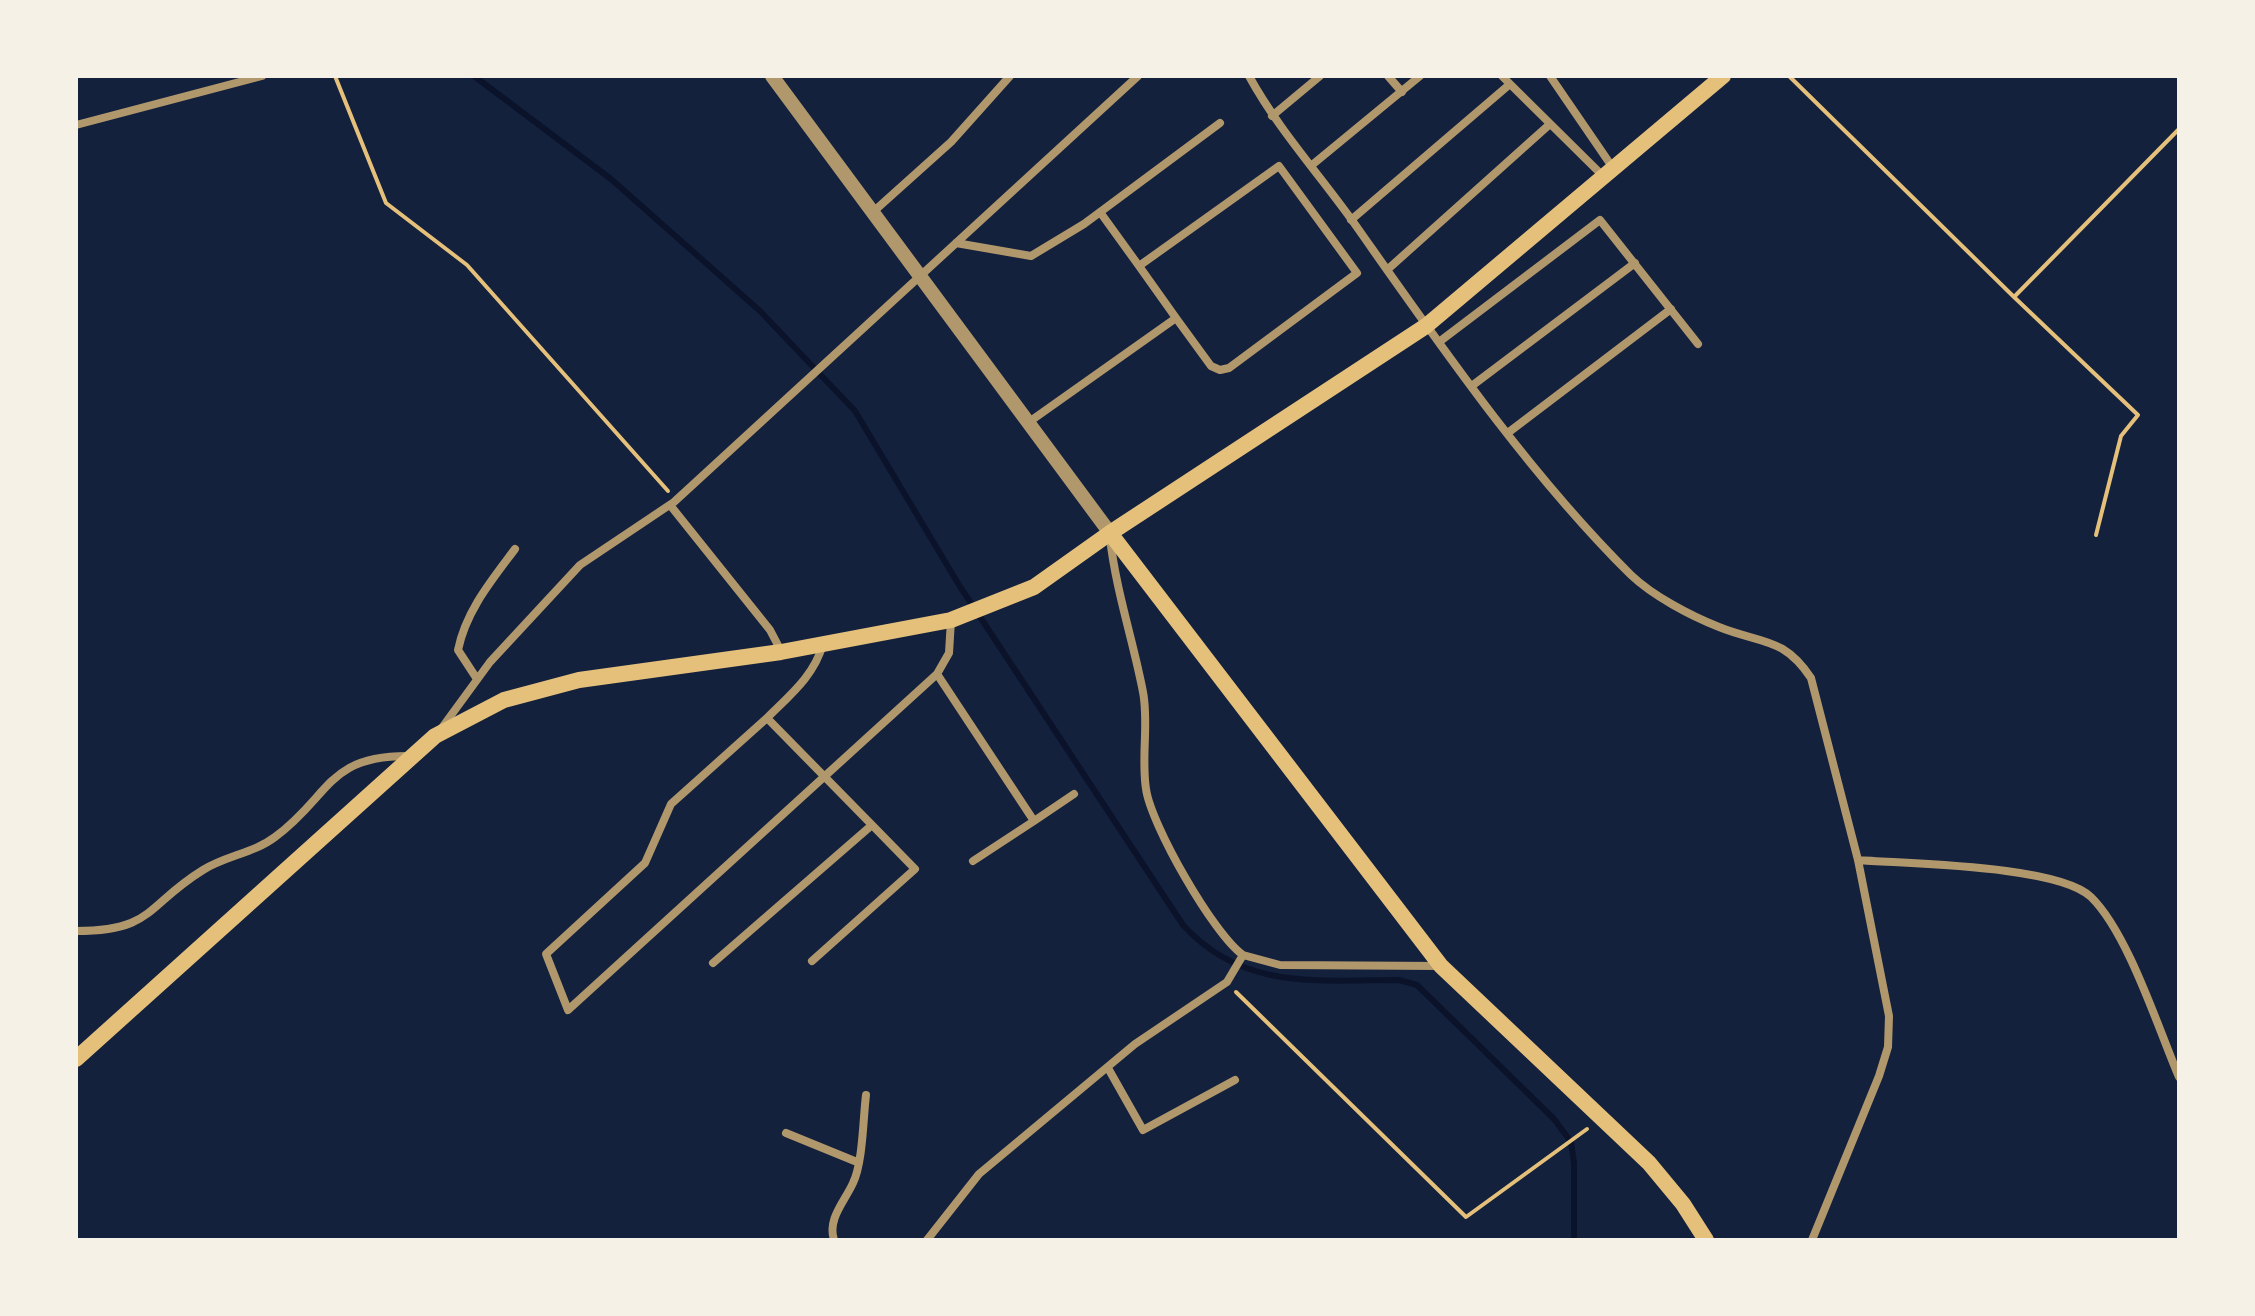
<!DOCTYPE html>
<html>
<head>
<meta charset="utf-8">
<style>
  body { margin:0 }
  #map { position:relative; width:2255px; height:1316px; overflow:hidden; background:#14213d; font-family:"Alegreya Sans",sans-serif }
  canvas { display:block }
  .frame { position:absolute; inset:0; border:78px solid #f6f1e7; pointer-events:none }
</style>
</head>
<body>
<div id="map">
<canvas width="2255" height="1316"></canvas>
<div class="frame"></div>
</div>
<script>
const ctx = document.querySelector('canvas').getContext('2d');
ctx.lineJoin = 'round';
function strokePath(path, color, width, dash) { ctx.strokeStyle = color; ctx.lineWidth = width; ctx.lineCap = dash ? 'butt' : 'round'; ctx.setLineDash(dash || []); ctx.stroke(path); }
const stream = new Path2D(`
  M474,76l137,103 149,132 95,100 104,174 224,340c60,66 135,55 216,55l18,5 137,134 17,23 3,21v77`);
const path = new Path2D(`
  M335,76l51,127 81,62 201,226
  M1789,76l225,221 165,-168
  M2014,297l124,118 -17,21 -25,99
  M1236,992l230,225 121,-88`);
const minor = new Path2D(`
  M1249,76c29,53 70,98 105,147 84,119 173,249 277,352 22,21 60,41 88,52 42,17 64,9 92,51l47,182 31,156 -1,31 -9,29 -67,164
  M1388,76l14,16
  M1550,76l63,92
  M1510,84l93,92
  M1272,116l48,-40
  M76,125l186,-49
  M1312,165l108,-89
  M873,212l78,-70 59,-66
  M1100,212l39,54
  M1351,220l159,-136 -8,-8
  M956,243l75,13 53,-32 136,-101
  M1387,270l163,-146
  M1439,342l161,-122 98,124
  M1473,385l162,-122
  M1029,422l147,-104 35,48 9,4 9,-2 128,-95 -78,-107 -140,100 37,52
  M1509,432l162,-123
  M670,505l100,125 11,21
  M1110,538c6,53 23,102 33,154 6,31 -2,65 3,97 5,36 68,146 97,166
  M937,674l97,147 -61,40
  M477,679l-19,-29c8,-39 33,-69 57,-101
  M767,718c23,-23 47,-42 56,-74
  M441,729l49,-67 90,-97 94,-63 464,-426
  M1034,821l40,-27
  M1858,860c50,4 200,5 233,37 37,36 67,131 88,180
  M76,931c78,0 70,-26 127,-61 22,-14 51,-17 72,-33 56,-41 51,-82 135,-81
  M812,961l103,-92 -43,-44
  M713,963l159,-138 -105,-107 -96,86 -26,59 -99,91 22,56 369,-336 12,-21 2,-33
  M1108,1068l35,62 92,-50
  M786,1133l71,29
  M834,1240c-7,-21 11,-39 19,-57 10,-21 10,-64 13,-88
  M927,1240l52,-66 156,-130 92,-62 16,-27 37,10 160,1`);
const tertiary = new Path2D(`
  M772,76l338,457`);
const secondary = new Path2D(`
  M1110,533l331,433 208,197 34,41 23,36
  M76,1059l359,-323 69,-36 75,-20 202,-28 170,-32 83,-33 76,-54 316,-207 297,-250`);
strokePath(stream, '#0b132b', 6);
strokePath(path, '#e5c07b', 4);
strokePath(minor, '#b1986c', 8);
strokePath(tertiary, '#b1986c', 14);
strokePath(secondary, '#e5c07b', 16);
</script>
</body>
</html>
